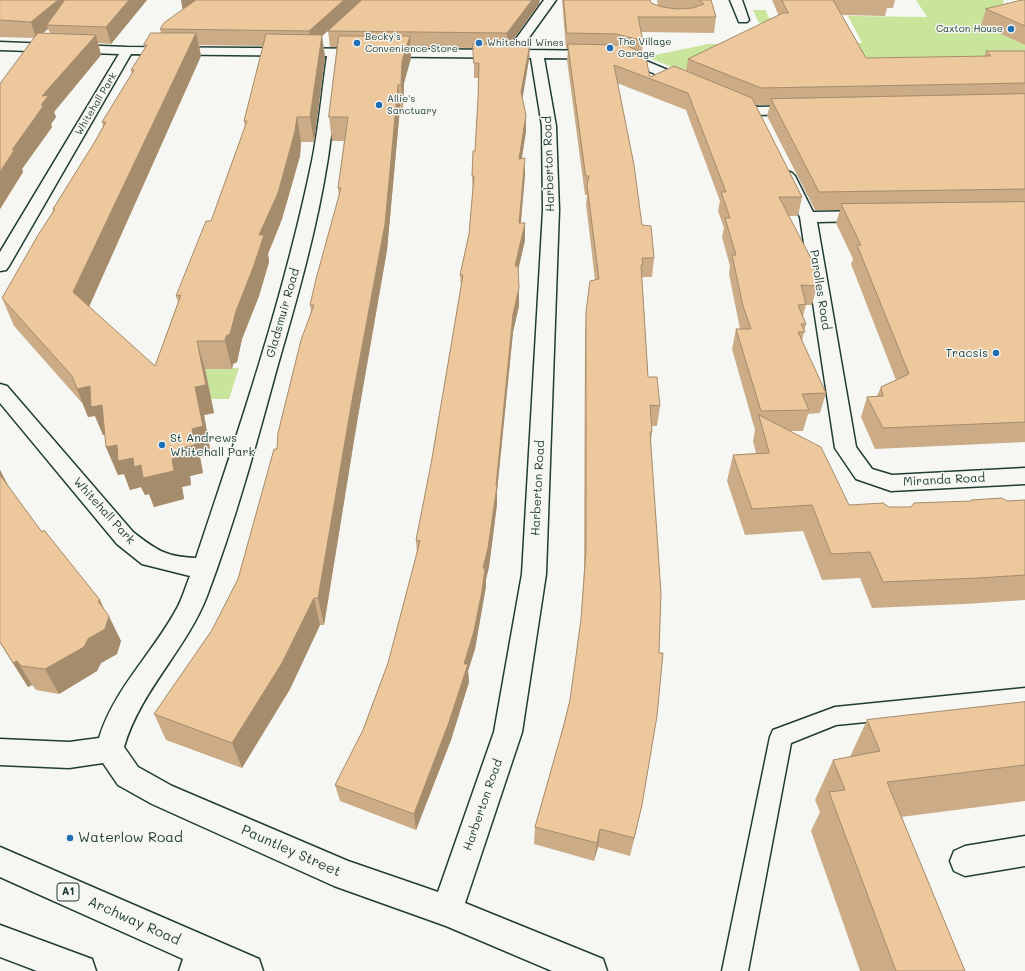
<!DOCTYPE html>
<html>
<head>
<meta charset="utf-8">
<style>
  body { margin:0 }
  canvas { display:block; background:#f6f6f2 }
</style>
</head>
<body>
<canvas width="1025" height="971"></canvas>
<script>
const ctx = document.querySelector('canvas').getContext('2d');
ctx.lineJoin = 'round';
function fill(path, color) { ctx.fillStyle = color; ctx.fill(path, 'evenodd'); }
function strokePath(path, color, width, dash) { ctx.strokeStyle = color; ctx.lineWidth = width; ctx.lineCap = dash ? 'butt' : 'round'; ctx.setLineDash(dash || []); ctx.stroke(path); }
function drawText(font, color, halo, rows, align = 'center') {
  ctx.font = font + ' Mali,sans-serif'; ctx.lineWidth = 3; ctx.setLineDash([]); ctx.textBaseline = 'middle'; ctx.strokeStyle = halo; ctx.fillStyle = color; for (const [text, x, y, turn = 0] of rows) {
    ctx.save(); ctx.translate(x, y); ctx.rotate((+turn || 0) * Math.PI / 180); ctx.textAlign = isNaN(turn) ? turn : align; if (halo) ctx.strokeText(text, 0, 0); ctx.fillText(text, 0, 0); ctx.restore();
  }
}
const green = new Path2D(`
  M916,0h87l3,18 -13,12 32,15v12l-131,8 -214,5 -34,-13 62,-13 154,-1 -14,-27 79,1z
  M753,10h13l2,7 9,3 -1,3h-17z
  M239,368l-10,31h-19l-16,-30z`);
const lane = new Path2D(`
  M1025,688v18l-189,19 -45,18 -43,228h-26l48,-234 3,-7 62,-23z`);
const street = new Path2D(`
  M544,0h12l-36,50 96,1 11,2 67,28 2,3 -2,3h-10l-60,-27 -8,-1 -72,-1 12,68 3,84 -13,364 -24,158 -57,171 138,56 4,12h-55l-106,-45 -112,-40 -182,-82 -34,-19 -15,-22 -34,5 -69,-3v-26l69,3 30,-4c15,-49 53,-84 77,-128 6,-10 9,-22 14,-34l-48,-12 -25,-20 -117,-141v-19l7,2 126,146c23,18 33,25 63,26 44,-131 88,-262 116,-397 7,-35 10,-71 15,-105l-196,-2 -122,212 -3,4 -6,1v-19l119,-198 -119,-4v-8l127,5 381,3zM340,56l191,2 11,68 1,84 -21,364 -28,158 -56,160 -90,-31 -176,-75 -34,-19 -14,-20c16,-56 62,-97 83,-151 28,-74 49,-151 70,-228 20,-69 40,-139 51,-210 5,-34 8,-68 12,-102z
  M730,0h12l7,20 -2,2h-8z
  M730,96l28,11 40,-1 5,1 2,3 -2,3 -5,1 -42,1 -31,-12 -2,-3 2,-3z
  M787,171l5,2 3,3 18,36 56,-1 6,2 2,3 -2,3 -6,2 -52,1 39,225 16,22 20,6 133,-7v16l-134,7 -35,-12 -21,-31 -35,-231 -21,-41 3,-3z
  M1025,836v30l-60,10 -11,-5 -4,-10 4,-10 11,-5z`);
const highway = new Path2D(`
  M0,847l259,112 4,12h-84l4,-12 -183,-82z
  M0,925l92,34 4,12h-59l-37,-14z`);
const wall = new Path2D(`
  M0,0h147l-36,44 -13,-1 3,12 -47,57 2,5 -5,7 1,3 -30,42 1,3 -23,37v-125l34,-46 -34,-1zM48,29l2,4h-7z
  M181,0h181l177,4 -29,40h20l-1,15 -7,40 4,32 -4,27 3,17 -4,48h4v17l-7,29 1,37 -6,26 -16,159v13l-8,63 -3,12v7l-4,23 -7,40 -7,22 1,11 -18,58 -35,90 -76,-29 -5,-16 28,-55 25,-67 29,-109 -1,-14 15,-76 30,-178 -1,-11 9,-41 4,-41 -1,-17 3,-25 3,-53 1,-20h-5v-30l-63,-1v11l-7,25 -1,25h-3l-13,142 -30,172 -33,203h-4l-30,64 -48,79 -76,-28 -12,-26 58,-84 26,-51 39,-130 34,-138 -1,-6 29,-108 -1,-9 6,-47h-12l-3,-24 8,-70h-7l-2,-16 -6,5 3,21 -11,85h-13l-1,14 -18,63 -14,35 1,8 -10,34 -17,43 -5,23 -4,2 -1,5h-27l9,44 -10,2 7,40 -11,2 3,16 -13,3 1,9 -9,2 2,12 -30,8 -5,-13 -4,1 -4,-8 -11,3 -6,-16 -6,1 -12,-28 -1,-12h-2l-8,-19 -7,1 -5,-13 -69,-78 -12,-28 51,-87v-2l41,-66 9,-17 -1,-4 30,-48 -1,-4 14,-21 -1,-4 17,-12 -1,-4 23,-20zM199,45l64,1 -19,75 1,6 -34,94 -35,75 2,6 -23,64 -66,-59 112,-251z
  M562,0h88l1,3 7,2 -1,-5h54l5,17 -2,16 -73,-1 2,9 -1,11 8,25 36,-6 2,-12 91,-43 -7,-16h123l-2,8h-6l-2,8 -43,-1 24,43 118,-1 2,-6h39v391l-150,7 -14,-32 6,-20 10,-1 4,-9 15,-7 -45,-116 2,-5 -17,-36 4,-13h-25l-48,-94 3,-11h-12l-3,-1 47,93 -4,19h-9l28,70 -5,19h-6l-3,11 3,8 -4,17 24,52 -6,20 -12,1 -5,17h-13l59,74 40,2h22l114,-7v100l-60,4 -93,4 -12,-30 -38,2 -19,-49 -58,4 -18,-54 6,-26 23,-2 -3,-12 2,-11 -23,-81 4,-20h4l-11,-55 1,-8 -8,-29 2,-9 -6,-17 2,-10 -34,-91 -69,-27 25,142 12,33 -2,19h-10l6,100 12,29 -3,20h-6l1,6 -1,8 -9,365 -12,51 -32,-9 -4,14 -60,-17 1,-17 28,-99 7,-28 11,-76 3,-53 1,-239 1,-20 9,-32 -9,-76 1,-9h-2l-18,-135 1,-11h-2z
  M1025,0v45l-44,-20 5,-16z
  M0,470l9,17 33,45 63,79 16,30 -4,13 -16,9 -4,8 -38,23 -23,-4 -4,-5 -4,2 -28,-44z
  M1025,702v99l-124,16 64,154h-105l-49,-140 9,-19 -5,-12 18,-40 17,-3 17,-37z`);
const shadedWall = new Path2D(`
  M58,0h10l-21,25 1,4 -12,9 -5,-16z
  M129,0h18l-36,44 -5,-17z
  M181,0h19l-17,12z
  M344,0h18l-40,36 3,21 -11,85 -4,-25 1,-71 -2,-15z
  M532,0h8l-1,4 -32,44v-15z
  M196,33l5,23 -118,264 -10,-28z
  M96,35l5,20 -47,57 2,5 -5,7 1,3 -30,42 1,3 -23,37v-37l12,-22 29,-45 1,-9z
  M410,36l1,22 -7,25 -1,25 -2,-23 1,-24z
  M530,44l-1,15 -8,49v-16z
  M398,85l2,23 -13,142 -30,172 -33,203 -6,-27z
  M526,115v16l-7,44v-16z
  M297,117l4,25 -1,14 -18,63 -14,35 1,8 -10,34 -17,43 -5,23 -4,2 -1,5 -7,-28z
  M525,158v17l-6,65v-17z
  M525,223v17l-10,44v-18z
  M519,288v18l-6,26 -16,159v13l-8,63 -3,12v7l-4,23 -7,40 -7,22 1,11 -18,58 -35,90 -2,-16 50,-150 19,-96 13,-82 17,-172z
  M197,341l8,28 9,44 -10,2 7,40 -11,2 3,16 -13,3 1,9 -9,2 2,12 -30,8 -5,-13 -4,1 -4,-8 -11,3 -6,-16 -6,1 -12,-28 11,-2 55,14 9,-11 11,-19 3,-42z
  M90,386l12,19 11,28 -10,2 -8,-19 -7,1 -11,-28z
  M0,470l12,24 -12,-17z
  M314,598l6,27 -30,64 -48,79 -10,-25z
  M100,600l8,18 1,-2 12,25 -4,13 -16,9 -4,8 -38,23 -14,-25 53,-68z
  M17,661l15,24 -4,2 -15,-24z
  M642,805l-4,18 -8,33 4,-18z
  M600,829l-2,18 -4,14 3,-18z`);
const building = new Path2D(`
  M0,0h58l-27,22 -31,-2z
  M65,0h64l-23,27 -59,-2z
  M196,0h148l-35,31 -149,-2 4,-6z
  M362,0h170l-25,33 -179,-2z
  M564,0h86l1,3 11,4 15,2 16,-1 11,-4 -5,-4h12l5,17h-78l5,24 -26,-7 -50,-1z
  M782,0h51l33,58 125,-2 -5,-5h39v32l-264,5 -73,-29 95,-46h5z
  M1022,0h3v26l-39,-17z
  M38,33l58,2 -54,61 7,-1 -8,10h3l-32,45 3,-1 -15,23v-88z
  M151,33h45l-123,259 82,74 26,-71 -5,1 30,-75h5l36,-100h-3l22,-87 56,1 -12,82h-13l-2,14 -17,62 -19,42h5l-11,33 -17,43 -6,23 -4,2 -1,5h-28l9,44 -11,2 8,39 -11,3 3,16 -14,3 1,8 -10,3 2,12 -31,7 -2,-13 -7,2 -1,-9 -15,3 -1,-16 -11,2 -4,-42 -11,2 -1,-21 -13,3 -5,-13 -70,-78 36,-63 17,-26h-2l41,-66 12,-21h-4l32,-52h-3l16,-25h-3z
  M339,36h71l-8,25 -1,24h-3l-13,139 -32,171 -35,203h-4l-32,65 -50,80 -78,-29 58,-84 26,-51 36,-130h3l1,-16 23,-93 13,-35h-4l6,-26 25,-91h-3l10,-71h-19z
  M473,44h57l-9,48 5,23 -7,44 6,-1 -6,65h6l-10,43h3l1,22 -6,26 -17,172h1l-9,62 -5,20h2l-3,23 -8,40 -10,33h4l-19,58 -35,92 -79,-29 28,-55 25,-67 32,-122 -4,-1 15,-76 32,-189h-3l9,-41 5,-58h-2l1,-25h2l3,-53 1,-35h-5z
  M568,44l57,1 20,9 5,23 24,-11 78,32 50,99h-23l34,65 4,24 -16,-1 5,19 -8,1 8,19h-5l4,8h-7l28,61 -24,1 7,16 -48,1 -25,-82h15l-8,-23 -11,-51h4l-11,-37h5l-9,-26h5l-38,-99 -74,-28 20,100 8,60 9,1 3,32h-12l1,7h-2l7,112h9l3,29 -10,-1 2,27h-2l11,161 -2,60h4l-6,63 -15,89 -8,33 -34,-9 -3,14 -62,-16 28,-99 7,-28 11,-81 5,-68v-239l4,-31 9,-2 -12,-94 2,-9h-3z
  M1025,94v95l-206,3 -48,-93z
  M1025,202v220l-142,6 -16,-31 16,-1 -2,-9 28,-13 -52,-129h4l-20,-41z
  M759,415l62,32 28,58 34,-2 6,4h22l3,-4 57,-2v-1l31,-2 5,3 18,-1v75l-47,3 -95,4 -13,-30 -39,2 -19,-49 -60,4 -19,-54 36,-2z
  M0,475l42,57 2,-2 56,70 -2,1 11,15 -4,13 -17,10 -4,8 -39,22 -24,-3 -4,-5 -4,2 -13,-21z
  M1025,702v63l-138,17 78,189h-69l-67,-179 16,-2 -12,-30 47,-9 -13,-31z`);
const markers = [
  [1011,29,4,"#1f6fb2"],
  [357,43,4,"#1f6fb2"],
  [479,43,4,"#1f6fb2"],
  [610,48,4,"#1f6fb2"],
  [379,105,4,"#1f6fb2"],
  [996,353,4,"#1f6fb2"],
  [162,445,4,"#1f6fb2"],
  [70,838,4,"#1f6fb2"]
];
const farPoinames = [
  ["Caxton House",1003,29,"right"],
  ["Becky's",365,37],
  ["Convenience Store",365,49],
  ["The Village",618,42],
  ["Garage",618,54],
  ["Whitehall Wines",487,43],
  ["Allie's",387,99],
  ["Sanctuary",387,111]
];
const farStreetnames = [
  ["Whitehall Park",96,104,-59]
];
const shields = [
  [68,892,22]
];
const shieldNames = [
  ["A1",68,892]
];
const streetNames = [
  ["Harberton Road",549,164,-92],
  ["Parolles Road",820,290,81],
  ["Gladsmuir Road",283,313,-74],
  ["Miranda Road",944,480,-3],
  ["Harberton Road",538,488,-87],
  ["Whitehall Park",104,511,48],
  ["Harberton Road",483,805,-71]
];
const poiNames = [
  ["Tracsis",988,353],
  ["St Andrews",170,438,"left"],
  ["Whitehall Park",170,452,"left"]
];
const nearPoinames = [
  ["Waterlow Road",78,838]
];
const nearStreetnames = [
  ["Pauntley Street",291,851,24],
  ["Archway Road",134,921,24]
];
fill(green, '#c9e59c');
strokePath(lane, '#1f3d34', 3);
strokePath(street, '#1f3d34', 3);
strokePath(highway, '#1f3d34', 3);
fill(lane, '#f6f6f2');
fill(street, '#f6f6f2');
fill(highway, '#f6f6f2');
fill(wall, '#cbac86');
fill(shadedWall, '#a58c6d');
fill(building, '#ecc89c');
strokePath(building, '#a58c6d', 1);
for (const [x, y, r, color] of markers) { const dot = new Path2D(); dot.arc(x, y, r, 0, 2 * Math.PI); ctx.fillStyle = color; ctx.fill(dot); strokePath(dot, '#f6f6f2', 1.5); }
drawText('10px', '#1f3d34', '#f6f6f2', farPoinames, 'left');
drawText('10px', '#1f3d34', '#f6f6f2', farStreetnames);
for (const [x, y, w] of shields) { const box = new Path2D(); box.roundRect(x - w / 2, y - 9, w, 18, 3); ctx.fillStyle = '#f6f6f2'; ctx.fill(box); strokePath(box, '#1f3d34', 1); }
drawText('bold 11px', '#1f3d34', null, shieldNames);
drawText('12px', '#1f3d34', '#f6f6f2', streetNames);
drawText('12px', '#1f3d34', '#f6f6f2', poiNames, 'right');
drawText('14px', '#1f3d34', '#f6f6f2', nearPoinames, 'left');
drawText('14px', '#1f3d34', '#f6f6f2', nearStreetnames);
</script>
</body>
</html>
